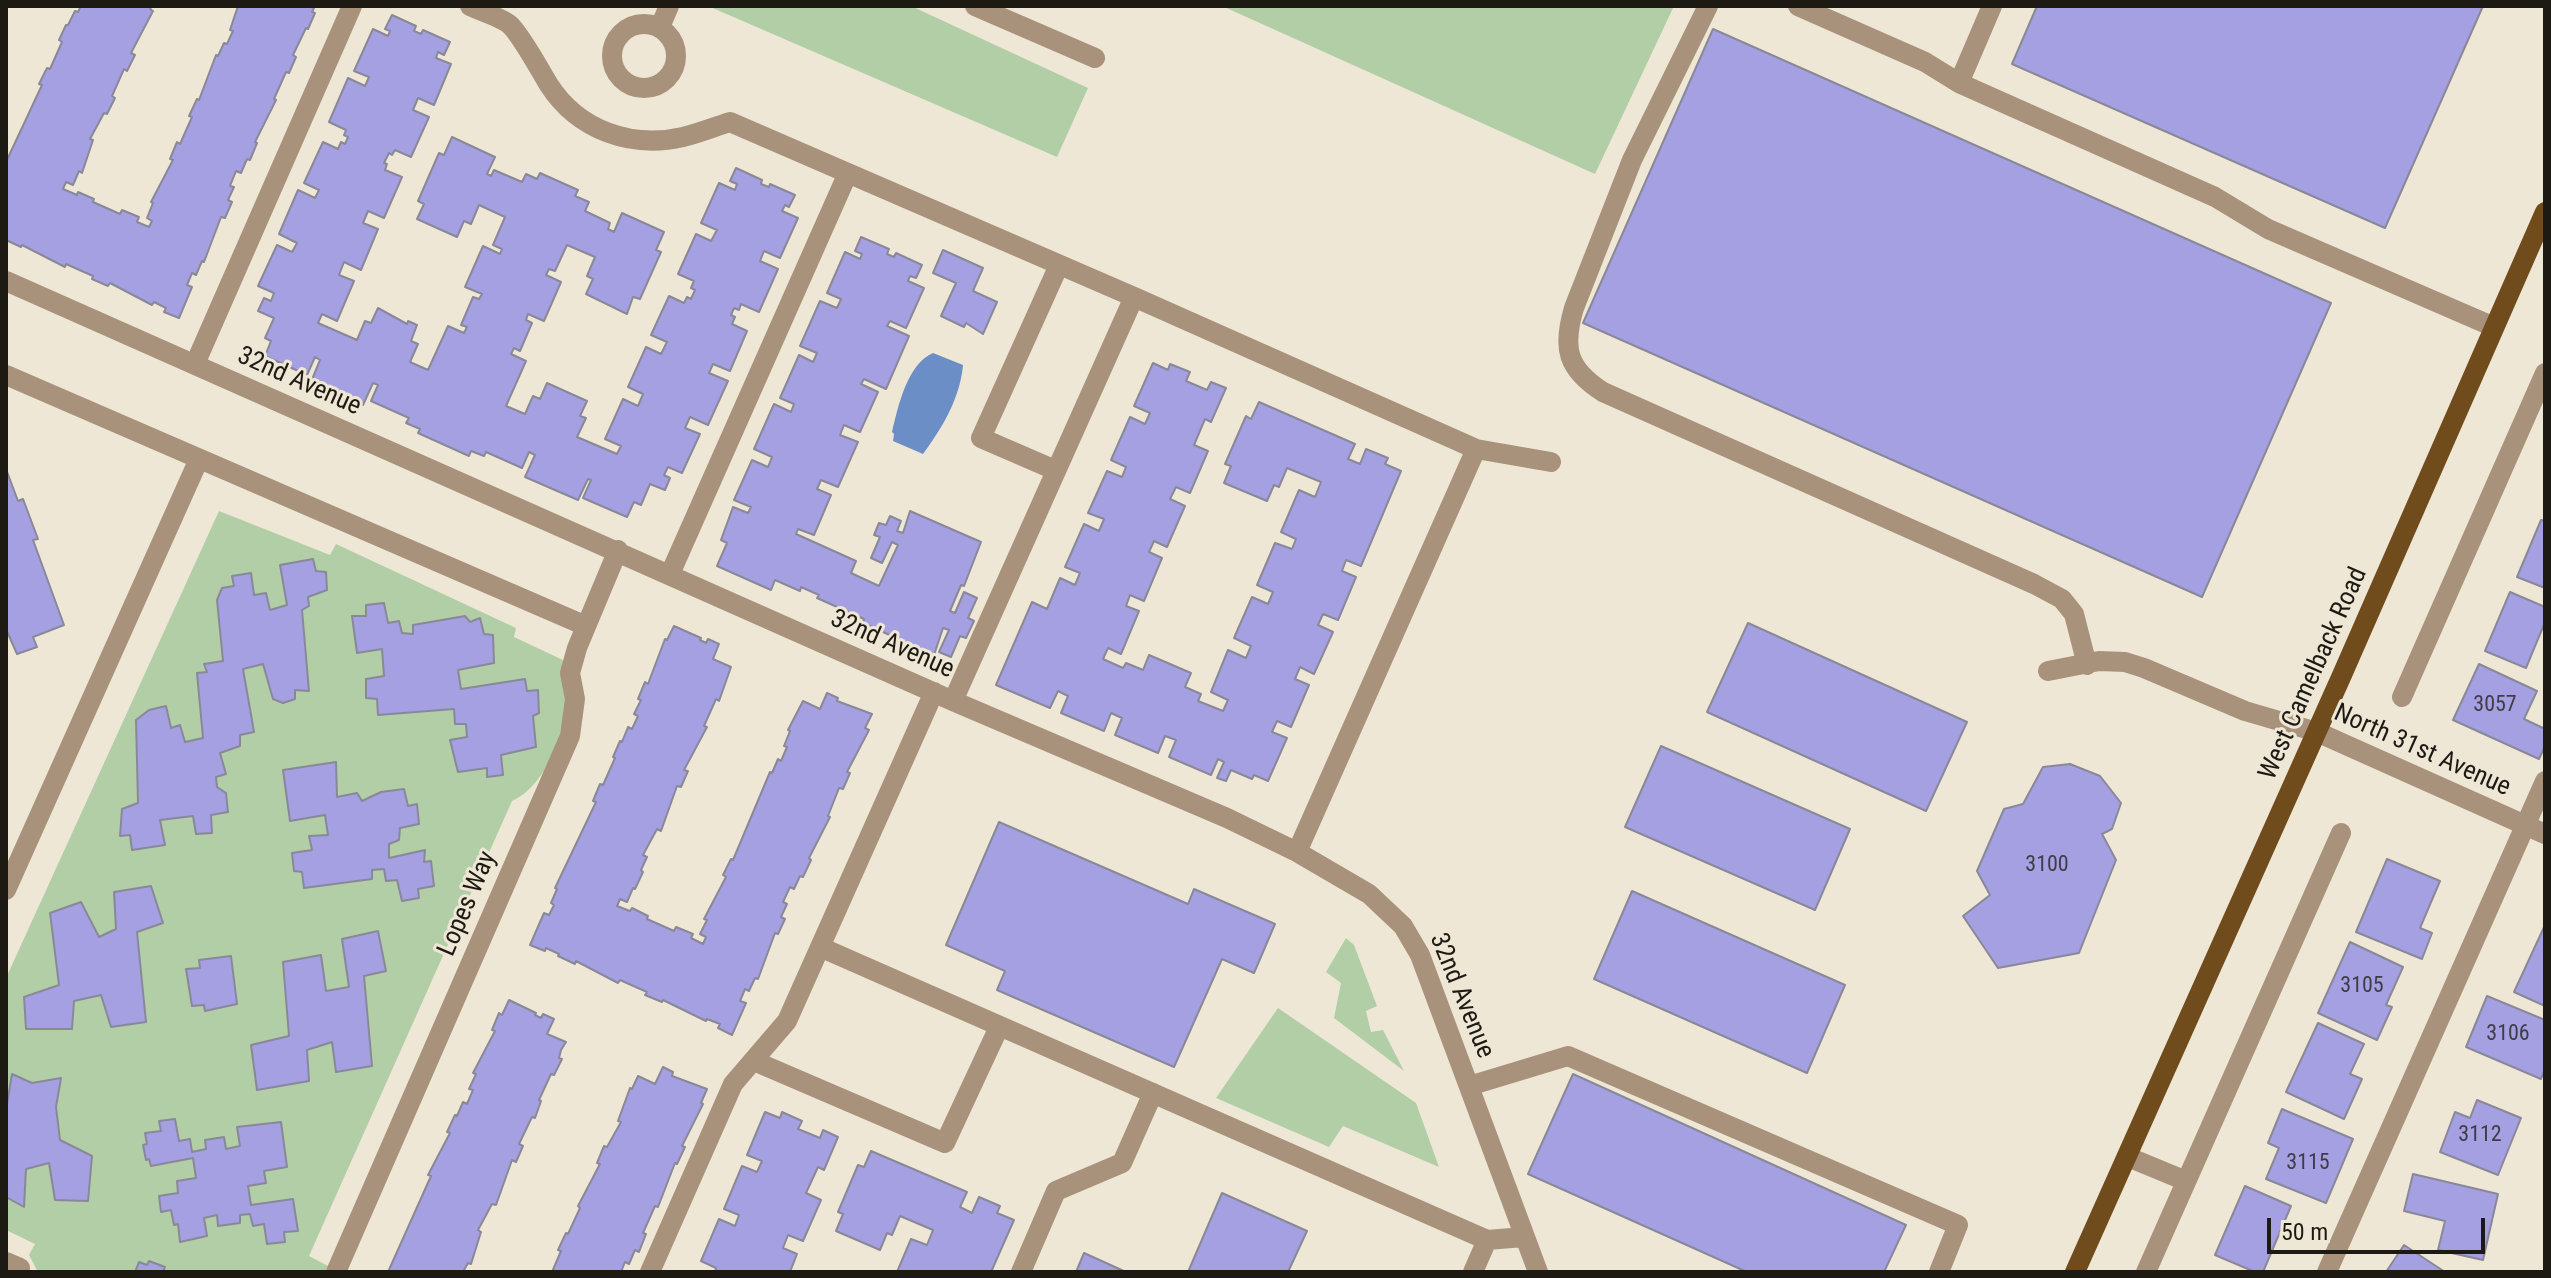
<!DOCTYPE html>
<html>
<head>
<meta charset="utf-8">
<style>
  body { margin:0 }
  #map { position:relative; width:2551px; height:1278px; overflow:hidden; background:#efe7d5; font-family:"Roboto Condensed",sans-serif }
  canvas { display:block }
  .frame { position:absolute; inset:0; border:8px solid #1d1a14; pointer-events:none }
  .scale { position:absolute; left:2267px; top:1218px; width:218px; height:36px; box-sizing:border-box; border:4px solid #1d1a14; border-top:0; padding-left:10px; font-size:24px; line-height:28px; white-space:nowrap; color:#1d1a14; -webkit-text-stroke:6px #efe7d5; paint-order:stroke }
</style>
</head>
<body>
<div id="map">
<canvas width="2551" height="1278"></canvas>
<div class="frame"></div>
<div class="scale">50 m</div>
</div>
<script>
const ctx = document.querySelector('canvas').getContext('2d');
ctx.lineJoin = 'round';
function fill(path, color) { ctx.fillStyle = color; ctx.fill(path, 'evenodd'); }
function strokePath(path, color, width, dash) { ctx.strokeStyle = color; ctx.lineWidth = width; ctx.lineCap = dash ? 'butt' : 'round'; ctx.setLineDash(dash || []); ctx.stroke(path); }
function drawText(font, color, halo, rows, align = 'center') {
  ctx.font = font + ' "Roboto Condensed",sans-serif'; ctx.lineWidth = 6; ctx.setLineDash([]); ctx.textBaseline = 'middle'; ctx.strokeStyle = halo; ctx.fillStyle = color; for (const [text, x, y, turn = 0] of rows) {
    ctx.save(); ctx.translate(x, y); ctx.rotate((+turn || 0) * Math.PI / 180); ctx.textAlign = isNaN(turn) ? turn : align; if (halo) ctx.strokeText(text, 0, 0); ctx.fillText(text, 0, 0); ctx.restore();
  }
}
const green = new Path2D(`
  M708,6h203l177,82 -31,69z
  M1222,6h452l-79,168z
  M219,511l111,44 6,-11 180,84 -2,9 49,23c0,22 5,49 0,70 -7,25 -27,61 -51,71l-203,455 19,10 -3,6h-287l-9,-17 6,-11 -29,-14v-252z
  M1346,938l8,7 23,61 -11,5 5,21 12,-2 21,41 -70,-53 7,-35 -15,-11z
  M1278,1008l138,95 23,64 -96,-41 -14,21 -113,-49z`);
const water = new Path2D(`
  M933,353l30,12c-3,33 -20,62 -40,89l-30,-13 1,-7 -2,-2c6,-25 15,-68 41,-79z`);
const building = new Path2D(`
  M81,6h71l-2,3 3,2 -22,42 4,2 -8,16 -3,-2 -12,27 3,2 -8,16 -3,-1 -14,26 3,1 -11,33 -3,-2 -6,14 -7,-3 -3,7 14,6 1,-3 16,7 -1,3 27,12 2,-4 17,7 -2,5 12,5 3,-6 -5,-3 6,-15 -2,-1 22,-42 -3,-1 7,-17 3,2 12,-27 -3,-1 8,-17 2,1 17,-45 2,1 6,-13 3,1 6,-13 -3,-1 8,-24h77l-3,6 3,1 -7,16 -2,-1 -13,27 3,2 -7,16 -3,-1 -12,27 2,1 -21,42 2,1 -7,17 -3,-1 -6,14 -5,-2 -6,15 4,1 -6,13 4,2 -7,16 -4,-1 -17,45 -2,-1 -6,14 -4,-2 -5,12 5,2 -13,31 -15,-6 2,-4 -12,-6 -2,3 -42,-22 -2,3 -16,-7 1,-3 -27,-12 -1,3 -43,-22 -1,2 -15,-7v-78l36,-77 -3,-1 8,-16 3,1 12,-27 -3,-2 7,-15h2l7,-14 3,1z
  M2037,6h446l-98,222 -373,-164z
  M392,15l24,11 -2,5 7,3 2,-4 27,12 -6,13 -6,-3 -2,6 15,6 -17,41 -16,-7 -5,12 16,7 -18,40 -16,-7 -3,5 -3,-2 -5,10 3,1 -2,6 17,7 -18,41 -16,-7 -5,12 15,6 -17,41 -17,-8 -5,13 15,6 -17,40 -15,-7 -4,9 39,17 8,-19 6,2 7,-15 29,16 1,-3 9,4 -6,16 7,3 -8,18 18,8 20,-44 16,7 3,-6 -6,-2 12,-28 6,2 3,-5 -17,-7 18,-41 17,8 2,-5 -9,-4 12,-28 -26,-12 -8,19 -7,-3 -7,16 -40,-18 7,-15 -6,-3 21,-48 5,2 8,-18 43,20 -8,17 4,2 3,-6 28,12 4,-8 11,5 3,-6 38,17 -3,6 14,6 -4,9 25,12 -2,6 6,3 8,-19 42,19 -8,18 5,2 -21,47 -7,-2 -6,17 -41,-20 7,-15 -6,-3 8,-19 -28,-12 -12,26 -6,-2 -3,6 15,7 -17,39 -16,-7 -2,6 6,3 -12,28 -6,-3 -3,6 15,7 -20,45 19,8 8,-18 7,3 7,-16 40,18 -7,15 6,2 -9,19 40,17 4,-8 -16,-7 18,-40 15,7 5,-12 -15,-7 18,-40 15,7 6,-12 -16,-7 18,-39 15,7 3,-6 4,2 4,-9 -4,-2 3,-7 -16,-7 18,-40 15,7 6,-11 -16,-7 18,-40 16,7 2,-6 -7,-3 6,-13 26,12 -1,4 8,3 1,-3 25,11 -6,12 -4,-2 -3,6 16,7 -18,40 -16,-7 -4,10 18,8 -19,43 -18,-8 -2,6 -5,-2 -3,7 4,2 -3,7 15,7 -17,40 -17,-7 -4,9 19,8 -20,44 -18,-8 -5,11 15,6 -18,39 -14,-6 -4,8 6,3 -5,12 -15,-6 -9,21 -7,-3 -7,15 -44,-19 8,-18 -3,-1 -10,21 -53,-23 10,-22 -6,-3 -7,16 -36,-16 -2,4 -13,-5 -2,5 -51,-23 2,-4 -14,-6 3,-5 -38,-17 7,-16 -5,-2 -10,22 -52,-23 9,-22 -5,-3 -8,18 -42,-19 6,-15 -6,-3 9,-20 -16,-7 6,-13 7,3 3,-8 -16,-7 19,-41 15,7 5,-9 -18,-9 19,-44 17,8 4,-8 -15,-7 19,-41 15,7 3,-7 4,2 3,-7 -4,-2 2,-5 -17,-8 19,-44 17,8 4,-9 -15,-6 19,-42 15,7 2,-5 -5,-2z
  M1713,29l618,274 -129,294 -619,-274z
  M861,237l28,12 -2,5 7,3 2,-4 26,12 -6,13 -6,-2 -2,5 16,7 -18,40 -16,-7 -3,5 22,10 -23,53 -22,-10 -3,5 17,8 -18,40 -16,-7 -4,10 18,7 -20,45 -17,-7 -4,9 14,6 -17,40 -16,-6 -2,5 60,27 -5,12 28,13 19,-41 -6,-3 -10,21 -11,-5 9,-21 -6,-2 5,-12 7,2 4,-9 11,5 -4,10 6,2 7,-22 71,31 -17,44 -3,-1 -11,26 5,2 9,-21 13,6 -9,20 6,3 -8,17 -6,-2 -9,21 -12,-5 10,-22 -6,-2 -9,27 -71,-32 1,-4 -47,-21 2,-3 -18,-8 -1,4 -25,-11 -4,10 -54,-24 10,-23 -6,-3 12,-33 15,6 3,-6 -17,-7 18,-40 16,7 4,-10 -18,-8 20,-45 17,8 3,-8 -14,-6 19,-43 14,7 4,-9 -17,-7 20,-45 17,7 4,-9 -14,-6 18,-41 15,7 2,-5 -7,-3z
  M943,250l40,18 -10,23 24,11 -14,32 -17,-11 -2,4 -23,-11 15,-33 -23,-10z
  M1153,363l15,7 2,-6 20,8 -4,9 21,9 4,-8 15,6 -15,34 -6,-3 -11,26 14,6 -18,42 -14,-6 -6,12 15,7 -18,41 -13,-6 -5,11 13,6 -18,43 -14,-6 -4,11 13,5 -18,43 -13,-6 -5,11 20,9 3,-5 17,7 6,-15 42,18 -6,14 16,7 -3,7 25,10 5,-11 -17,-8 17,-42 18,8 5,-12 -17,-8 18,-41 16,7 5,-12 -16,-7 18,-42 17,6 4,-10 -15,-7 18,-42 16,7 6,-15 -34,-14 -8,19 -5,-2 -7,16 -43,-18 7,-17 -6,-2 21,-48 5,3 8,-17 96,42 -7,15 12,5 6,-15 22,9 -3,6 16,7 -40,95 -15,-6 -4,11 14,6 -18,43 -15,-6 -5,11 15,7 -19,42 -14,-7 -5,12 14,6 -18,42 -14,-6 -5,11 15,6 -19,43 -14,-6 -2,4 -21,-9 -5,11 -9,-3 7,-16 -6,-3 -7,16 -42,-18 7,-17 -11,-4 -7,17 -43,-18 7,-17 -11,-5 -7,18 -43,-18 7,-17 -10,-5 -8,17 -54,-23 36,-83 15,7 13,-31 15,7 5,-12 -15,-6 19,-43 15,7 5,-12 -16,-6 19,-42 15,6 4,-10 -15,-7 19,-43 15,7 5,-11 -16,-7z
  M6,469l12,32 5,-2 15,40 -5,1 31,85 -31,12 4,10 -20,7 -11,-25z
  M2541,520l4,1v67l-28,-11z
  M313,559l3,12 10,1 1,18 -19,7 1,9 -7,4 7,81 -14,-1v9l-12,4 -10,-4 -10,-35 -20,5 11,63 -14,3v11l-20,7 6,21 -10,3 1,10 9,6 2,19 -17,3 1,18 -16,1 -3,-18 -33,4 5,25 -33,5 -2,-15 -10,1 2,-27 16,-6 -2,-83 13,-10 17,-4 5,22 9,-3 5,17 18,-4 -6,-65 10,-1 -3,-8 19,-3 -6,-61 5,-12 12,-2 -2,-10 19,-3 3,22 12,-2 4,17 17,-5 -7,-40z
  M2510,592l35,15v15l-19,46 -41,-17z
  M384,603l4,20 11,-2 3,12 11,1v-9l52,-9 5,6 10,-4 4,16 9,1 1,28 -36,7 3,19 64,-10 2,12 11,-1 1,23 -6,3 3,31 -35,8 2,20 -16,2v-9l-29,4 -8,-32 17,-3 -1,-13h-11l-1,-15 -76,6 -1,-16 -11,-1v-19l18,-3 -2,-27 -25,4 -5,-37h14v-11z
  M1748,623l219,99 -41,89 -219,-99z
  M674,626l27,12 -1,2 6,3 2,-4 11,5 -6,15 18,8 -12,34 -3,-2 -12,27 3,1 -23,43 4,1 -7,16 -4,-1 -16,45 -4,-2 -14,26 4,2 -6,13 2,2 -8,17 -2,-1 -6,14 -7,-3 -3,7 13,5 2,-3 16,8 -1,3 27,12 2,-4 17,7 -2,4 12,6 3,-7 -6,-3 7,-14 -3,-1 22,-42 -3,-2 8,-16 2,1 37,-88 2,1 6,-14 3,2 6,-14 -3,-1 6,-15 -2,-1 15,-29 17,8 7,-16 11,5 -1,3 35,13 -7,14 4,2 -22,42 3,1 -7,16 -4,-1 -11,28 2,1 -21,41 2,2 -8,17 -3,-1 -6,13 -4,-2 -7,15 4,2 -6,13 4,2 -7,15 -3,-1 -17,46 -3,-1 -6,13 -4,-2 -5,12 6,2 -14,32 -14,-7 2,-4 -13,-5 -1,2 -43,-21 -1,2 -17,-7 2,-3 -27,-12 -2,3 -42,-22 -1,3 -17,-8 1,-2 -13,-6 -1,3 -15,-6 14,-32 5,2 5,-10 -3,-2 6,-14 -2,-1 41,-86 -3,-1 7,-17 3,1 12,-27 -2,-1 7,-16 2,1 6,-15 4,2 6,-13 -4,-2 7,-14 -3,-1 7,-17 3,2 17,-45 2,1z
  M2479,664l58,27 -13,28 21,10v17l-6,13 -86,-39z
  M1661,746l189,83 -35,81 -190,-83z
  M336,762l1,35 20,-4 5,8 19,-9 23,-3 4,17 9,-2 2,20 -19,4 -1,12 -10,4v14l36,-8 -1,12 7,-1 3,25 -16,3 1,9 -17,3 -5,-21 -11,1 -2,-12 -12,1v9l-68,9 -2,-16 -8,-1 -2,-18 20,-3 -3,-14 19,-1 -3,-20 -35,6 -7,-51z
  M2070,764l30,12 21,27 -9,26 -10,5 14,26 -37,93 -81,15 -35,-52 27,-21 -13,-24 27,-62 19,-5 20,-37z
  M999,822l189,82 6,-15 81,35 -21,49 -32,-14 -48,108 -177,-77 8,-19 -59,-26z
  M2387,859l53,22 -20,47 12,5 -10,26 -66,-27z
  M151,886l12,37 -26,9 9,90 -35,5 -10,-32 -27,6 -2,28h-46l-2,-32 35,-12 -9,-72 31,-11 18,35 17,-8 -2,-37z
  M1632,891l213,94 -38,88 -213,-94z
  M2545,925v81l-31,-14z
  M378,931l8,40 -22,5 8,90 -36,6 -4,-30 -25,8 2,31 -52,9 -6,-45 38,-9 -6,-74 38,-7 5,36 23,-4 -7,-48z
  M2350,942l53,25 -17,38 6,2 -15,33 -59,-27z
  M231,956l6,48 -32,7 -1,-6 -12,1 -6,-37 14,-1 -1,-8z
  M2487,996l58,24v49l-4,10 -75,-32z
  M509,1000l27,13 -1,2 6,3 2,-4 11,5 -7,15 19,8 -5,8 -2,8 3,1 -8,16 -3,-1 -12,26 2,1 -6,17 -3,-1 -13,27 4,2 -7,16 -4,-2 -16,45 -4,-1 -14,26 3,2 -10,32 -3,-1 -5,9h-75l43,-96 -3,-1 22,-42 -3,-1 8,-17 2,1 6,-14 4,2 6,-14 -4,-1 7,-15 -3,-1 22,-42 -3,-1 7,-17 3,2z
  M2318,1023l46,21 -14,30 12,5 -18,40 -58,-27z
  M663,1067l10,5 -1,4 35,13 -6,14 2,1 -21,42 3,1 -8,17 -2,-1 -17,44 -3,-1 -12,27 3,1 -7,18 -4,-2 -6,14 -4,-2 -4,10h-69l9,-21 -3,-1 8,-17 2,1 12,-26 -2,-2 22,-42 -3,-1 7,-17 3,1 14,-25 -3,-1 12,-33 2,1 6,-13 17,8z
  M12,1074l20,9 29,-5 -5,29 4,33 32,16 -4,45 -33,-1 -6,-37 -23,6 -2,38 -18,-10v-87z
  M1573,1074l333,151 -22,47h-137l-219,-98z
  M2477,1100l44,18 -23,57 -58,-23 15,-40 15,6z
  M2282,1109l71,30 -27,64 -60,-24 13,-31 -11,-5z
  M765,1112l15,6 2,-6 20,9 -4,8 22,9 3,-8 15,7 -14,33 -6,-3 -12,26 15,7 -18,41 -15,-6 -5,13 14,6 -7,18h-75l1,-4 -15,-7 18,-42 16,7 4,-11 -15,-6 18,-43 15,6 5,-11 -15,-6z
  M175,1119l4,22 11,-2 2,13 14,-3 -1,-9 19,-3 2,12 14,-3 -3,-19 44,-5 6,45 -23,4 2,12 -18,3 3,19 42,-6 5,32 -14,1 1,10 -18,2 -3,-20 -11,2 -3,-12 -10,1v8l-22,3 -1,-11 -13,3 3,18 -27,6 -2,-18 -4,1 -3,-15 -10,2 -2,-16 19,-3 -1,-12 19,-3 -3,-20 -42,8 -2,-7 -3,1 -3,-15 4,-1 -2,-11 16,-2 -2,-10z
  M871,1151l96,41 -7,15 12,6 7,-16 21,9 -3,7 17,7 -23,52h-94l14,-33 16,6 6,-15 -33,-14 -8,19 -5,-2 -7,17 -44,-19 7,-17 -5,-2 20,-47 6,2z
  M2413,1174l85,20 -15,66 -45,-10 7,-29 -41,-10z
  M2245,1186l46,20 -28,66h-8l-40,-17z
  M1222,1193l85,38 -19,41h-100z
  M2404,1245l41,27h-59z
  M1084,1253l42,19h-50z
  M149,1261l16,6 -2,5h-28l4,-10 8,3z`);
const minor = new Path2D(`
  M470,6c12,6 28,10 39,18 11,9 32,48 40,61 29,45 82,64 134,52 16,-4 31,-10 47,-15l404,175
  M975,6l120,52
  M1708,6l-76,154 -58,148c-12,40 -7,61 29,84l431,192 28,15 12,15 13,51
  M1798,6l127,56 34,21
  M1992,6l-33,77 256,114 53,32 226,98
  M612 56a32 32 0 1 1 64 0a32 32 0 1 1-64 0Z
  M660,27l9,-21
  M6,281l947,420 274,117 70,34 72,42 34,32 17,29 118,317
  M195,364l157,-358
  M6,375l580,251
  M1476,449l75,13
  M1055,470l-74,-32 78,-173
  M670,574l177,-399
  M2048,671l51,-10 26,1 19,6 101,43 72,21 228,102
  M2402,697l143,-324
  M953,701l181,-404 342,152 -179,403
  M6,890l193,-431
  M820,947l667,293 37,-3
  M754,1061l191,82 54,-116
  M1469,1086l99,-30 390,169 -19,47
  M2128,1157l58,24
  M6,1262l14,6 -1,4
  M336,1272l234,-536 5,-37 -5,-26 7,-25 41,-98
  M650,1272l83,-188 54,-63 147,-329
  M1021,1272l35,-81 66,-28 31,-70
  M1473,1272l14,-32
  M2146,1272l195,-439
  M2327,1272l218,-491`);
const major = new Path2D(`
  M2075,1272l267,-597 203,-463`);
const numberNames = [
  ["3057",2495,705],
  ["3100",2047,865],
  ["3105",2362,986],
  ["3106",2508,1034],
  ["3112",2480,1135],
  ["3115",2308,1163]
];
const streetNames = [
  ["32nd Avenue",299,382,24],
  ["32nd Avenue",892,645,24],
  ["West Camelback Road",2314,674,-66],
  ["North 31st Avenue",2422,751,24],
  ["Lopes Way",468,904,-67],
  ["32nd Avenue",1461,996,68]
];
fill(green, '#b1cea7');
fill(water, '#6a8ec5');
fill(building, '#a5a0e1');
strokePath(building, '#898899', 2);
strokePath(minor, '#a8927b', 20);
strokePath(major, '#704c1d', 20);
drawText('22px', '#3f3c47', null, numberNames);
drawText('26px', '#1d1a14', '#efe7d5', streetNames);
</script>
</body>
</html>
